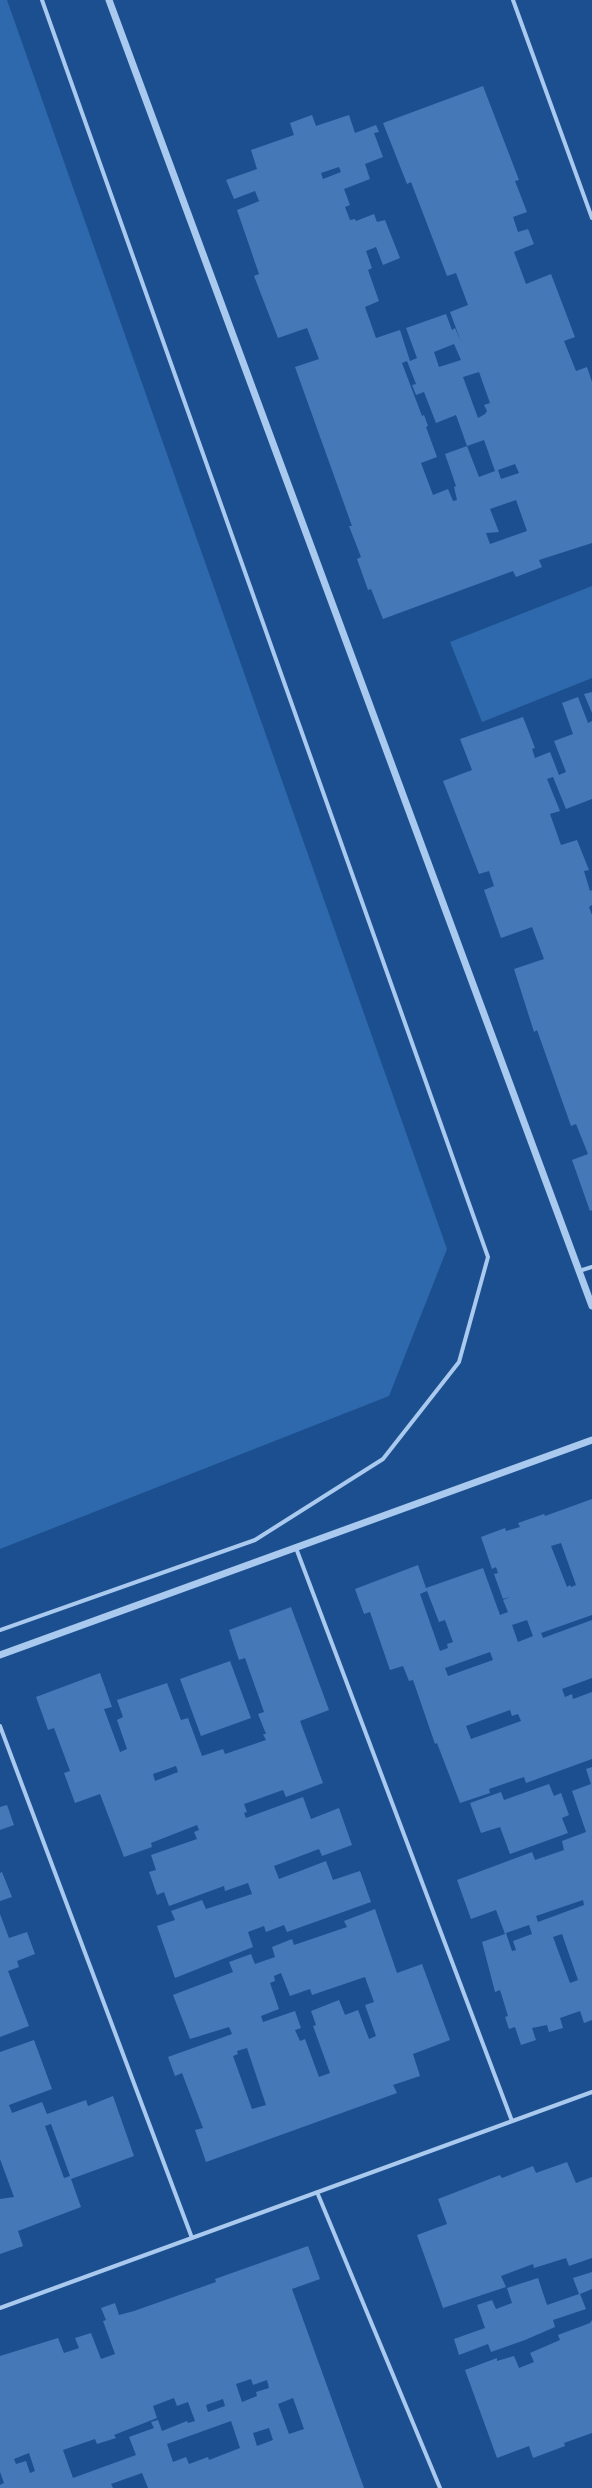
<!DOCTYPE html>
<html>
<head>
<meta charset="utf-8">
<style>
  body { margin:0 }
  canvas { display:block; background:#1b4f8f }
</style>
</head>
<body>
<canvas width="592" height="2488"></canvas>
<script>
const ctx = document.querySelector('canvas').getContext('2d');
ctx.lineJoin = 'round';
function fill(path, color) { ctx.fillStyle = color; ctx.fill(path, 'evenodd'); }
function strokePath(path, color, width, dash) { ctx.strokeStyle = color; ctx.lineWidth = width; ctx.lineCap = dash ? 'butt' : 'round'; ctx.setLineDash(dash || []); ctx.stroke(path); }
const green = new Path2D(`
  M0,0h7l440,1249 -58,147 -389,153z
  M592,586v92l-110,44 -32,-80z`);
const building = new Path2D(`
  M483,86l36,94 -4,1 12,31 -14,5 5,15 10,-3 6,15 -20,8 12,32 25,-10 24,63 -11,4 12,30 11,-4 5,15v161l-53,17 3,7 -26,10 -3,-6 -130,48 -12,-30 -3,1 -11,-31 4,-2 -12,-31h3l-57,-159 24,-8 -12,-31 -29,10 -24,-62 5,-2 -22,-64 25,-10 -3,1 -4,-10 -21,8 -8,-19 31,-11 -6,-19 43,-15 -4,-12 22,-8 4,11 33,-11 6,18 21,-8 3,7 -5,1 9,24 -18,7 5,15 -26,10 6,16 -5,2 5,13 5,-1 1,2 18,-7 3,8 8,-2 15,38 -17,7 -7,-18 -10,4 6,17 -4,2 11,31 -14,6 11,31 24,-8 10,31 7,-3 -11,-30 40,-14 6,16 3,-2 6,14 -11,-30 18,-7 -12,-32 -9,3 -36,-94 -4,2 -24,-61zM339,167l2,5 -18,7 -2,-6zM454,344l7,16 -22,7 -5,-15zM407,361l9,23 -4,1 4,10 8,-3 12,31 20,-8 11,31 -22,8 11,32 -2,1 3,13 -4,1 -5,-12 -15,6 -12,-32 16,-6 -11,-30 2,-1 -4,-11 -2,1 -20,-53zM479,372l11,31 -6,2 3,6 -2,3 -7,4 -15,-41zM484,440l11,31 -16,6 -12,-31zM515,464l4,9 -18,6 -3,-9zM516,500l11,31 -37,13 -4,-11 13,-1 -9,-23z
  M592,692v21l-8,-19z
  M578,697l10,26 4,-2v78l-26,10 -13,-32 -6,2 13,32 -10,3 11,31 16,-5 12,30 -5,1 6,20 2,-1v15l-3,2 3,8v295l-2,1 -18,-51 16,-6 -12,-30 -5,2 -34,-96 -3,2 -20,-63 30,-10 -12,-32 -31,11 -17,-48 10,-4 -5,-15 -10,3 -36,-93 29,-11 -12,-31 63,-22 12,31 -3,1 3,9 15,-6 9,23 7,-3 -12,-31 19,-7 -11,-31z
  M592,1499v116l-51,18 2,5 49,-18v58l-30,11 3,8 7,-3 1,5 19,-7v67l-66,24 -2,-6 -35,12 1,4 -30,10 -23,-60 -2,1 -22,-64 -4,1 -6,-15 -13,4 -20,-58 -6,2 -9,-25 63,-24 8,23 57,-20 17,47 8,-3 -5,-12 7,-3 -7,2 -9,-25 4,-1 -2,-6 -4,2 -11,-32 24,-9 1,3 14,-4 -2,-4 26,-9 1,2zM561,1543l15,42 -5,2 -1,-2 -3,2 -16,-41zM427,1591l12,31 6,-2 8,22 -6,2 1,4 -8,3 -20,-57zM527,1620l6,16 -15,6 -6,-17zM490,1652l3,8 -45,16 -3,-8zM510,1710l2,6 6,-2 3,7 -50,18 -5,-13z
  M291,1607l38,103 -29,11 23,62 -37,14 -3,-7 -39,14 3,8 -3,1 2,5 57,-21 8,22 28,-11 13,37 -30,11 -3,-7 -45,17 5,13 47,-18 7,19 27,-9 11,31 -84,30 -3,-7 -18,7 -2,-6 -16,6 5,15 -78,31 -18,-52 18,-6 -4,-9 31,-11 4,9 46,-15 -4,-11 -23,8 -1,-5 -55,20 -5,-14 -7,3 -8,-23 7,-2 -5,-15 46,-16 -3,-7 5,-2 -2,-5 -46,18 1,4 -28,10 -24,-63 -25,9 -11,-30 6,-2 -16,-43 -6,2 -12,-33 64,-24 12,34 -8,2 16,43 7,-3 -10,-29 6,-3 -6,-17 50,-17 14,37 7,-2 14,38 21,-7 2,5 41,-14 -3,-6h3l-8,-20 6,-2 -19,-54 -6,2 -10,-30zM176,1766l2,6 -23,9 -2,-7z
  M230,1661l21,57 -50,18 -21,-57z
  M592,1767v253l-8,3 -4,-12 -20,7 3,10 -14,4 -2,-7 -15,3 4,12 -15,5 -6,-18 -6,2 -4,-12 3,-1 -8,-26 -5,2 -13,-50 23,-8 -9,-24 -25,9 -14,-39 75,-28 3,8 29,-10 -2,-9 24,-9 -14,-41 19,-7 -5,-15zM583,1900l1,5 -46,17 -2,-6zM529,1925l3,9 -19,7 3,9 -4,1 -6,-18zM562,1934l16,46 -8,3 -17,-46z
  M549,1784l5,12 7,-3 8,22 -7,3 6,15 -58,21 -10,-27 -19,6 -11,-30 31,-11 3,8z
  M7,1805l7,20 -14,5v-23z
  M2,1872l10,25 -12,4v-28z
  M375,1909l22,64 25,-9 28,76 -37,14 7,22 -27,9 4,8 -191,69 -11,-32 8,-2 -21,-55 -7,3 -7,-19 64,-23 -3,-7 -39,12 -17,-44 60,-23 -4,-10 22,-8 4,10 20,-7 -3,-10 20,-8 2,6 53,-18 -3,-6zM281,1973l9,23 20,-7 2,6 53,-18 9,25 -9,3 11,31 -7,3 -11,-29 -13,5 -6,-15 -28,11 5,14 -3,1 17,47 -11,4 -14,-38 -5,2 -5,-11 6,-2 -6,-17 -32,11 -2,-6 18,-7 -9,-26 5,-2 -1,-5zM247,2048l19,57 -14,4 -19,-53 5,-2 -1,-3z
  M0,1914l9,24 18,-6 8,22 -18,7 2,6 -11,4 21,55 -29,11z
  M34,2040l18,49 -43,16 3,8 30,-11 5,12 39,-14 2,6 25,-10 21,60 -63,23 10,28 -63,24 5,15 -23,8v-55l14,-2 -14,-38v-107zM51,2124l19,52 -6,2 -19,-52z
  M567,2162l9,21 16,-6v81l-23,8 -3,-8 -32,10 -1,-4 -32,12 5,11 -63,21 -26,-73 30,-11 -9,-25 62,-24 2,3 31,-12 3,7z
  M308,2246l12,33 -28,10 72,199h-216l-6,-15 -31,11 2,4h-113v-3l4,-2 -4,-11v-116l58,-18 6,15 15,-5 -4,-10 16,-5 10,26 14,-5 -12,-33 3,-1 -5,-12 14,-5 4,12 15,-4 82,-29 -1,-3zM251,2379l2,6 14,-5 2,8 -13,4 1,4 -15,6 -6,-18zM174,2398l3,8 11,-4 7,19 -7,2 -1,-2 -25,10 -4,-11 -7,2 3,6 -25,9 7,18 -63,23 -10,-28 32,-11 2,5 19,-6 -2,-3 43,-17 -4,-12zM293,2398l11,31 -15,5 -11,-30zM223,2399l2,7 -17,6 -2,-7zM231,2421l9,27 -31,12 -1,-3 -19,7 -3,-7 -13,5 -6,-18zM269,2428l4,12 -16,6 -4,-13zM29,2453l6,18 -5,2 -4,-12 -10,3 -2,-5z
  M592,2272v17l-12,5 6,15 -33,11 2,7 -30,13 -34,12 -3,-8 -29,11 -5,-16 31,-11 -8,-23 15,-5 4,9 16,-6 -5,-15 31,-10 9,27 32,-11 -6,-16z
  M592,2320v113l-28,10 1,3 -32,12 -4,-12 -32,12 -32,-88 32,-12v3l17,-5 5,12 15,-6 -4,-9 30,-13 -2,-5 32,-12z`);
const minor = new Path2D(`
  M513,0l79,218
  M579,1271l13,-4
  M296,1548l216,573
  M0,1630l255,-90 128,-81 76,-97 29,-105 -446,-1257
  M0,1726l192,512
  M317,2192l123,296
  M0,2308l592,-216`);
const tertiary = new Path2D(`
  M109,0l483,1306
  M0,1655l592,-215`);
fill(green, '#2e69ad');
fill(building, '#4478b7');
strokePath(minor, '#a9c9ee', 4);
strokePath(tertiary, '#a9c9ee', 7);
</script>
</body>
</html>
